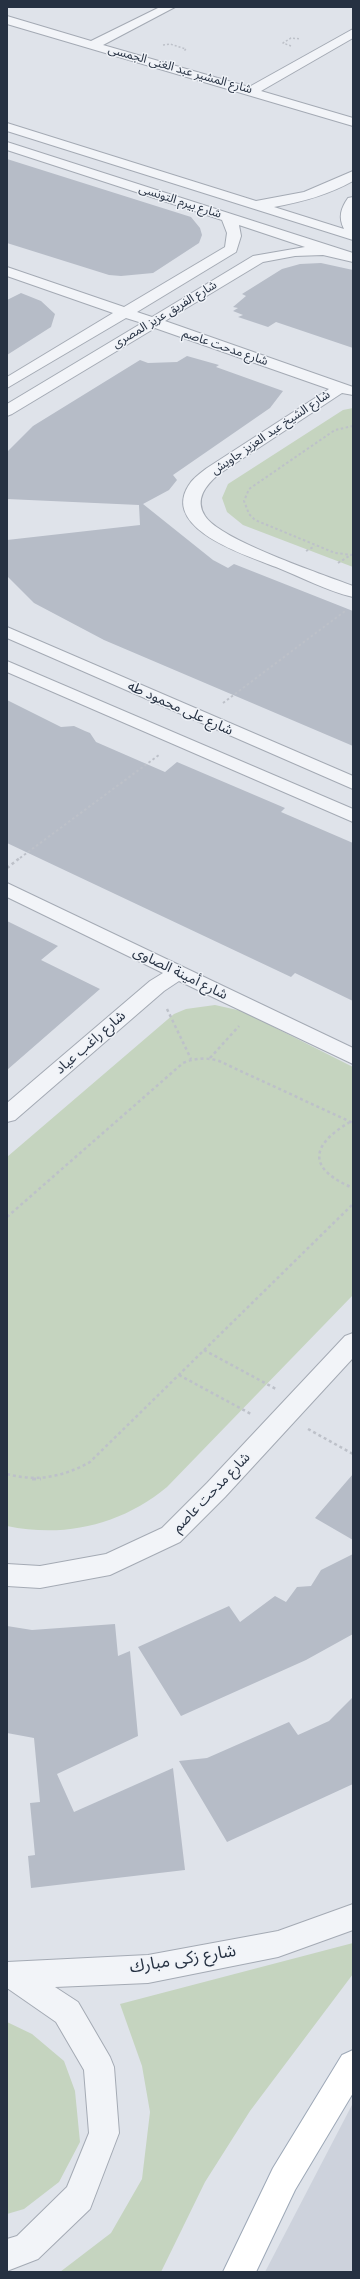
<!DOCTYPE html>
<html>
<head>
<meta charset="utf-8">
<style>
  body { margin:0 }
  #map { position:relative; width:360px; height:2279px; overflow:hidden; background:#dfe3ea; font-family:"Nunito Sans",sans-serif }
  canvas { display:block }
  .frame { position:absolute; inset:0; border:8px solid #263142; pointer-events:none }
</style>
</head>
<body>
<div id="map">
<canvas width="360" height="2279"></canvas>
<div class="frame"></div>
</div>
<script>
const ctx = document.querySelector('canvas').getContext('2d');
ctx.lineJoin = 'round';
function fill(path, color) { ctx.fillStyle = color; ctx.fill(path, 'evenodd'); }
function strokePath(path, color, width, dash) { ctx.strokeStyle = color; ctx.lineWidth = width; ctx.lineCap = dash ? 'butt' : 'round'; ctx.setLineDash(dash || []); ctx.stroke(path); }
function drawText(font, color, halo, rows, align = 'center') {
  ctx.font = font + ' "Nunito Sans","Noto Sans Arabic",sans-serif'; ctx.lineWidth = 3; ctx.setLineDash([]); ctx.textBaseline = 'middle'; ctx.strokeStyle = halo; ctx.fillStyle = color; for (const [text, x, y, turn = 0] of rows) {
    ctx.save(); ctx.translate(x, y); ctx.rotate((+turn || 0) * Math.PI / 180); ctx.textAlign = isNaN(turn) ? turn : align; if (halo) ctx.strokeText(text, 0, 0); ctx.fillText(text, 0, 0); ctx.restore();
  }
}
const built = new Path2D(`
  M353,2103v169h-88z`);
const green = new Path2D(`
  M353,408v159l-110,-42 -16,-13 -5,-14 6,-14 115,-74z
  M215,1005l27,6 111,56v228l-186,192c-46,38 -102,51 -160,39v-369l167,-143 12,-5z
  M353,1943v31l-103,137 -45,71 -44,90h-101l51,-39 31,-54 8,-67 -8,-46 -22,-62z
  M7,2022l25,12 32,27 11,30 5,51 -21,40 -35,27 -17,5z`);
const building = new Path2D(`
  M7,159l184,58 9,11 2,7 -3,8 -46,30 -32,3 -12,-1 -102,-32z
  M321,263l32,7v78l-77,-26 -8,5 -30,-10 5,-2 -10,-4 5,-3 -5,-1 13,-11 -4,-2 40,-25 18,-5z
  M21,293l20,8 14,13 -4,13 -44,28v-55z
  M187,356l32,9 -3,2 67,24 -13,17 -97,67 4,5 -8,10 -26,14 70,56 15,8 6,-4 119,47v135l-249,-106 -70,-37 -27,-27v-36l133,-15 -1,-20 -132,-6v-47l26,-26 107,-66 8,3 29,-1z
  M7,700l54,27 13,-1 11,5 5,2 6,9 69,30 12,-10 108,46 -4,4 72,31v158l-58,-28 -4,4 -284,-134z
  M7,921l51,25 -17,14 59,29 -93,81z
  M353,1474v66l-38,-22z
  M353,1554v80l-47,26 -125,56 -43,-69 91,-41 11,16 35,-26 11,6 11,-15 14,-1 10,-16z
  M115,1624l3,32 12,-5 8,85 -81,38 17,38 99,-44 12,102 -154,18 -3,-32 7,-1 -5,-52 10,-1 -6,-64 -27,-5v-107l25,4z
  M353,1697v87l-126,58 -48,-81 28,-3 82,-36 9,13 31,-14z`);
const pathFar3 = new Path2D(`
  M163,45l7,-1 16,5 -3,3
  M291,46l-8,-3 8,-5 10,1`);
const pathFar2 = new Path2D(`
  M353,426l-18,4 -86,59 -5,12 5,13 6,6 80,33 18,2
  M306,551l9,-5
  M338,563l11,-7
  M223,703l122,-92
  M20,858l139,-103`);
const pathFar1 = new Path2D(`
  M7,868l14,-11
  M167,1009l24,50
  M210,1058l29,-32
  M350,1122c-41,24 -42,47 3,66
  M7,1217l176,-154c12,-5 23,-6 36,-2l134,62
  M204,1350l72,39
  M179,1375l72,39
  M308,1429l45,25
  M7,1474c30,8 56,3 83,-12l263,-258`);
const path = new Path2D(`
  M32,1479h9`);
const minor = new Path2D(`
  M160,7h15l-72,38 146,42 104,-58v9l-92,53 92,27v8l-346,-102v-8l84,25z
  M7,123l249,78 48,-9 49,-21v10c-25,14 -51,21 -79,26l70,22c-6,-12 -3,-21 4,-31l5,-1v43l-346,-109z
  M7,142l346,111v9l-30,-7 -28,1 -32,6 -98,59 188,66v8l-11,-2 -123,81c-13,11 -25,25 -14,42 15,24 117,58 148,70v11c-26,-6 -52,-20 -77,-30 -28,-11 -120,-39 -85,-85 5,-6 11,-10 16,-14l122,-79 -174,-61 -143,86 -5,2v-12l135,-81 -16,-5 -119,70v-11l106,-64 -106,-37v-9l117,40 101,-60 2,-14 -5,-13 -215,-70zM239,225l66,22 -52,9 -101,61 -15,-5 99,-60 5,-16z
  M7,627l346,149v13l-346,-151z
  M7,661l346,148v13l-346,-150z
  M7,883l346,165v16l-174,-83 -15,10 -149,129 -8,2v-19l143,-122 13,-8 -156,-76z
  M353,1333v25l-128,139 -45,45 -70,33 -70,13 -33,-2v-22l33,2 66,-12 56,-26 45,-45 138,-147z
  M353,1904v26l-75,27 -130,26 -93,4 23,15 32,55 4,10 5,66 -29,76 -52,50 -31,12v-32l10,-3 50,-49 22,-54 -5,-63 -28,-48 -49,-34v-26l141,-7 130,-24z`);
const major = new Path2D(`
  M353,2050v43l-58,97 -39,82h-33l50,-104 69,-113z`);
const farStreetnames = [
  ["شارع المشير عبد الغنى الجمسى",180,70,16],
  ["شارع بيرم التونسى",180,202,18],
  ["شارع الفريق عزيز المصرى",165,315,-31],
  ["شارع مدحت عاصم",225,348,19],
  ["شارع الشيخ عبد العزيز جاويش",271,433,-34]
];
const streetNames = [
  ["شارع على محمود طه",180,709,24],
  ["شارع أمينة الصاوى",180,974,26],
  ["شارع راغب عياد",91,1043,-41],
  ["شارع مدحت عاصم",212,1493,-46]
];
const nearStreetnames = [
  ["شارع زكى مبارك",183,1960,-9]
];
fill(built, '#cdd2dc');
fill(green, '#c5d4bf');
fill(building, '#b6bcc7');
strokePath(minor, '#a4aab4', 2);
strokePath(major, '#9da8b7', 2);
strokePath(pathFar3, '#bdc1c9', 1.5, [2, 2]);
strokePath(pathFar2, '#bdc1c9', 2, [2.5, 2.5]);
strokePath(pathFar1, '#bdc1c9', 2.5, [3, 3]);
strokePath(path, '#bdc1c9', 3, [4, 4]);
fill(minor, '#f2f4f8');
fill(major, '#fff');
drawText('12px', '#263142', '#eff2f7', farStreetnames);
drawText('14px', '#263142', '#eff2f7', streetNames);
drawText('17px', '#263142', '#eff2f7', nearStreetnames);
</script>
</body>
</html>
